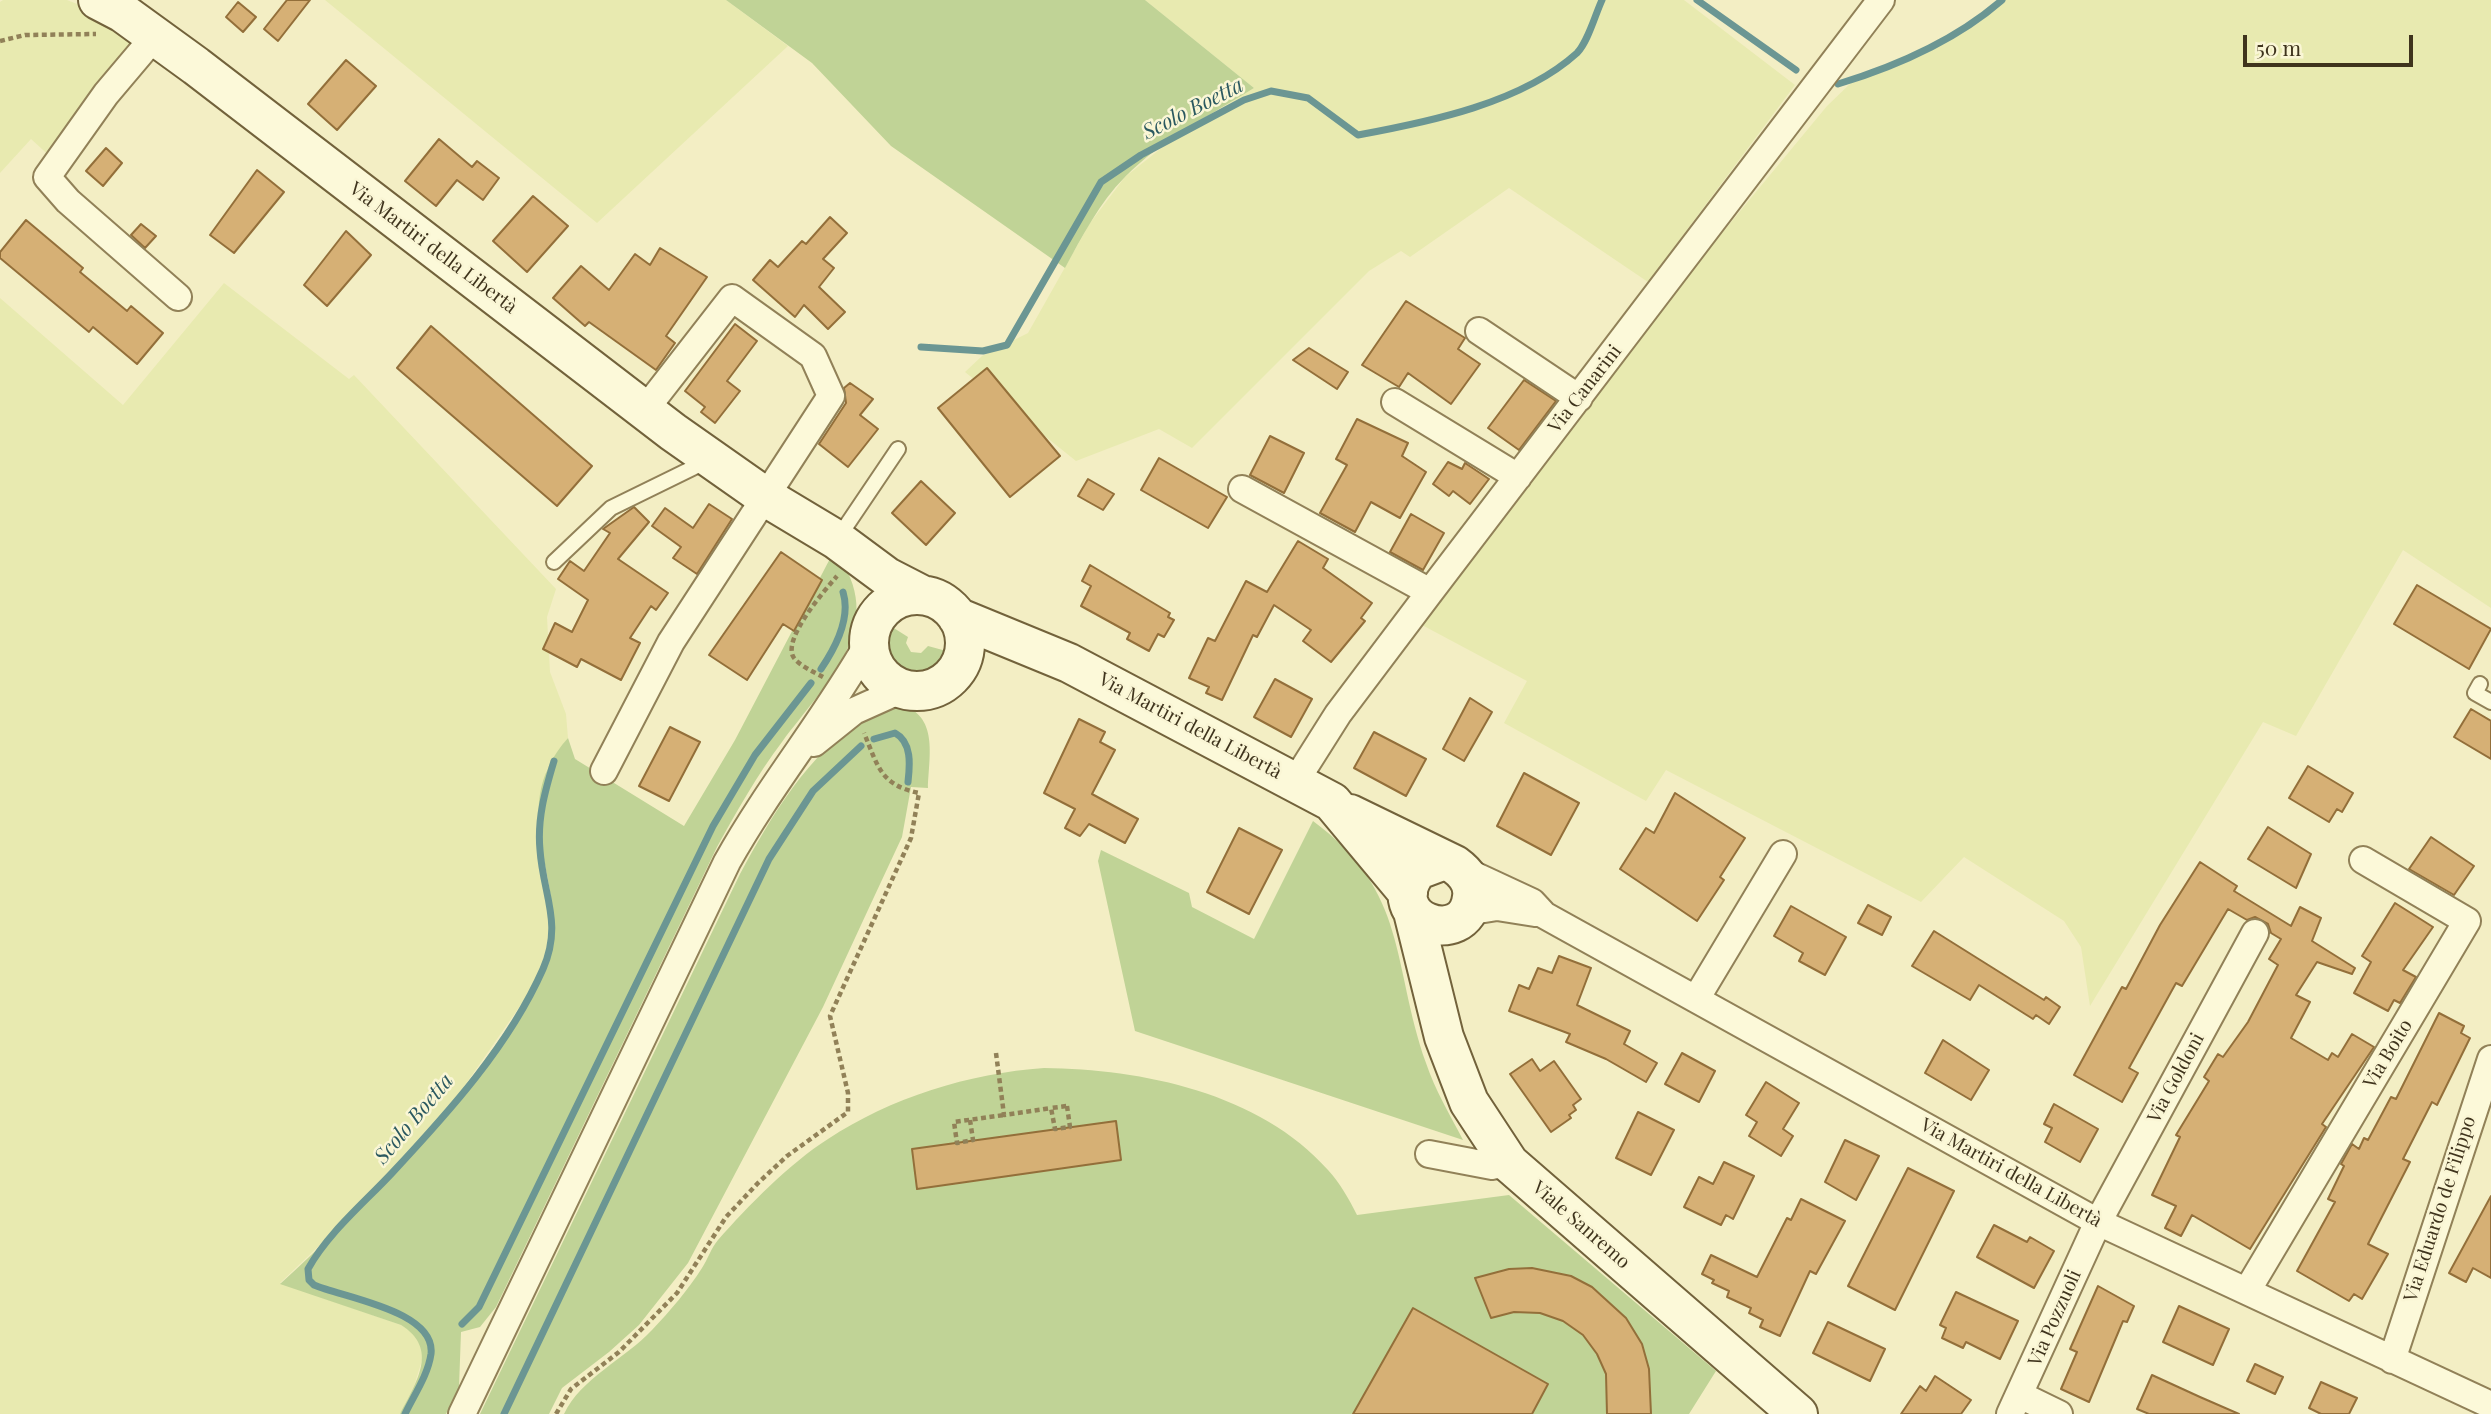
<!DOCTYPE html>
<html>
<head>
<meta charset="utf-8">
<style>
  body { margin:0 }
  #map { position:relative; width:2491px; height:1414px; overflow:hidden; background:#f3eec4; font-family:"Playfair Display",serif }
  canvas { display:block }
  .scale { position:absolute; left:2243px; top:35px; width:170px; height:32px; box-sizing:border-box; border:4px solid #3f341d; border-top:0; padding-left:9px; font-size:21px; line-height:24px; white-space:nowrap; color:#3f341d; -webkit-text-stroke:5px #faf6d5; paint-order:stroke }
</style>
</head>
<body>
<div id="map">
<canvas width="2491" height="1414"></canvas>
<div class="scale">50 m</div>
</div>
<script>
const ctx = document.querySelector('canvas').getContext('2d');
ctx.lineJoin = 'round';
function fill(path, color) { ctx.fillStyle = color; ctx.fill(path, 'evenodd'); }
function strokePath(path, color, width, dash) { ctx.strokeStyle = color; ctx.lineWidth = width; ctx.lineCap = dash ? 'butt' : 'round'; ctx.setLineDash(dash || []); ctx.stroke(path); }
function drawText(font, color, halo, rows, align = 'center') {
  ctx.font = font + ' "Playfair Display",serif'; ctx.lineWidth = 5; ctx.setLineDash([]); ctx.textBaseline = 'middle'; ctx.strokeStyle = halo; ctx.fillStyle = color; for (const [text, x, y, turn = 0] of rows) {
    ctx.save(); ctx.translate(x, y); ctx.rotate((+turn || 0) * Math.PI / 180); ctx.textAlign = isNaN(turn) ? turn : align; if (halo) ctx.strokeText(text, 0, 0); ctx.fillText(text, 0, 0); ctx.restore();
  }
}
const farmland = new Path2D(`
  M3,0h64l56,22 19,19 -88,119 -23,-21 -31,34v-171z
  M325,0h401l62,46 -191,177z
  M1145,0h539l111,85 -147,197 -139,-94 -99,69 -9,-6 -32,20 -177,177 -33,-19 -83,32 -111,-89 17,-16 46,-23 62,-110 35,-46 54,-43 75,-46z
  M2005,0h486v608l-88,-58 -107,186 -33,-14 -173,284 -9,-59 -17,-26 -100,-64 -43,45 -255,-132 -20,31 -142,-78 23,-42 -105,-56 248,-329 157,-190 27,-26 128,-60z
  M224,283l125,96 5,-4 202,214 -9,28 3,55 16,42 2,24 -22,33 -8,63 17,91 -9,36 -19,35 -73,105 -90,102 -84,80 121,42 17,11 6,18 -10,32 -14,28h-400v-1116l123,107z`);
const green = new Path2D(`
  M726,0h419l109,88c-43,27 -93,52 -129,89 -26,26 -43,60 -60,91l-174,-122 -79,-83z
  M834,551c58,73 -9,133 -52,191 -25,33 -45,69 -65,105l-221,460 -16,20 -19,5 -2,55 -13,27h-46c17,-33 39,-65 1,-89l-121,-41c75,-68 144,-142 204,-223 22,-31 47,-64 62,-100 29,-73 -46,-147 22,-223l7,21 109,67 51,-86z
  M889,625l19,12 -2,6 5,9 10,1 7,-7 22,6c-24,47 -82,18 -61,-27z
  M900,704c39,12 29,51 28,84l-17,-1 -9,50 -28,60 -51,110 -135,256 -49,62 -30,27 -47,36 -13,26h-69l260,-540c31,-57 68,-121 125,-156 10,-6 24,-10 35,-14z
  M1313,821c96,71 78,142 113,242 9,27 24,52 37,77l-328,-109 -37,-170 3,-11 88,43 3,14 62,32z
  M1044,1068c98,1 216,25 284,102 12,13 21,29 29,45l152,-20 207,176 -27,43h-1125c17,-36 61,-55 88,-84 18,-19 36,-40 50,-62 6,-9 9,-20 16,-28 30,-34 72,-77 110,-101 62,-41 142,-66 216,-71z`);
const stream = new Path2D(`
  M1697,0l99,70
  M1838,84c59,-18 117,-43 164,-84
  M921,347l62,4 24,-6 94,-163 40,-27 103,-55 27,-9 37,7 50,37c71,-13 164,-32 219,-82 11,-11 18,-38 25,-53
  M821,669c15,-22 30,-51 22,-77
  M874,739l21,-6c17,9 15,32 13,49
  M462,1324l17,-17 234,-481 42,-71 56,-72
  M405,1414c9,-19 23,-39 26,-60 5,-43 -86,-56 -117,-69l-5,-5 -1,-11c20,-36 56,-66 84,-96 56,-60 117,-127 151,-204 20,-46 0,-74 -3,-119 -3,-31 5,-59 14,-89
  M504,1414l265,-555 44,-68 48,-45`);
const building = new Path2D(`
  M287,0h23l-32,41 -14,-12z
  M238,2l18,15 -13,15 -17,-15z
  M346,60l30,26 -39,44 -29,-26z
  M439,139l33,28 5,-6 22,17 -16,22 -26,-20 -21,26 -31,-25z
  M106,148l16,15 -19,23 -17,-15z
  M257,170l27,22 -50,61 -24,-18z
  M533,196l35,30 -41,46 -34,-31z
  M830,217l17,16 -24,26 11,9 -15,19 26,25 -17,17 -24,-24 -9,12 -42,-37 17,-20 8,7 24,-26 4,3z
  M26,220l57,48 -3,4 47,39 4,-5 32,27 -26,31 -44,-37 -4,5 -89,-74v-6z
  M141,224l15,12 -11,12 -14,-13z
  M346,231l25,24 -44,51 -23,-21z
  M660,248l47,29 -41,59 9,7 -19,27 -67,-48 -4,4 -32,-28 28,-32 28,24 26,-36 15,11z
  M1406,301l59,37 -7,11 22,15 -29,40 -43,-31 -9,14 -37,-22z
  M735,324l22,17 -30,40 13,10 -25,32 -14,-11 4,-5 -20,-16z
  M431,326l161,140 -35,40 -160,-138z
  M1309,348l39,24 -11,17 -44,-29z
  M987,368l73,88 -50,41 -72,-89z
  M1524,380l32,21 -37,49 -31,-22z
  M850,383l23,16 -13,16 18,14 -30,38 -29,-23 27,-41 -2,-15z
  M1357,419l51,24 -6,13 24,16 -26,46 -29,-16 -16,30 -35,-19 27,-48 -11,-6z
  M1270,436l34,17 -20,40 -34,-18z
  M1159,458l68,39 -19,31 -67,-38z
  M1448,462l14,7 3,-6 24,16 -19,25 -17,-13 -4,5 -16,-12z
  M1088,479l26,15 -11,16 -25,-14z
  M921,481l34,32 -29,32 -34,-32z
  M709,504l23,15 -35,55 -24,-16 8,-11 -29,-21 13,-18 28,20z
  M634,507l15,15 -31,37 50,34 -12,17 -5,-4 -21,32 10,5 -19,37 -40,-21 -4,8 -34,-18 12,-26 17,9 16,-32 -30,-21 12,-18 14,10 26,-38 -7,-4z
  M1411,514l33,19 -21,37 -33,-18z
  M1298,541l30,18 -5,9 49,35 -11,15 4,3 -34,41 -28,-21 8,-11 -37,-25 -17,32 -4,-2 -31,65 -16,-7 3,-6 -20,-9 19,-40 7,3 31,-60 21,11z
  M781,552l41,28 -28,51 -11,-7 -36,56 -38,-25z
  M1090,565l80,48 -2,4 6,3 -10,17 -6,-3 -9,17 -22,-12 3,-6 -49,-27 10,-20 -9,-5z
  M2417,585l74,44 -22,40 -75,-45z
  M1275,679l37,20 -21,38 -37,-20z
  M1470,698l22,14 -28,49 -21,-12z
  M2471,709l20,12v38l-37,-22z
  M1079,719l26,13 -5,10 15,8 -23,44 46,25 -13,24 -36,-19 -9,12 -15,-8 10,-19 -31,-16z
  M670,727l30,15 -31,59 -30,-15z
  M1374,732l52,27 -20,37 -52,-28z
  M2308,766l45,27 -11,19 -5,-3 -8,13 -40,-24z
  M1524,773l55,30 -28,52 -54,-29z
  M1675,793l70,45 -25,39 4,3 -27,41 -77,-52 26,-41 8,5z
  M2268,827l43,27 -15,34 -48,-29z
  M1239,828l43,22 -33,64 -42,-22z
  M2431,837l43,29 -20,29 -45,-26z
  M2200,862l37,24 -3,5 57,35 9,-19 21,11 -9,23 43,27 -3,6 -35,-12 -21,33 14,7 -19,36 37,22 4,-7 6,4 14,-23 22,13 -52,77 4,3 -76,122 -58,-34 -11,21 -16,-8 11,-22 -24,-11 28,-58 -4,-2 33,-54 -5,-4 14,-23 5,3 25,-35 30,-57 -9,-6 12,-20 -10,-6 -3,-9 -13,-7 -8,3 -19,-11 -46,77 -6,-3 -47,85 9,5 -16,29 -48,-27 48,-88 4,2 34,-64z
  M2395,903l38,24 -30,43 13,7 -16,26 -6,-3 -6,11 -34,-18 17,-31 -9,-6z
  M1868,905l23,12 -9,18 -24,-12z
  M1791,906l55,31 -21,38 -26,-14 4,-8 -29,-17z
  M1934,931l110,69 2,-3 14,10 -11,17 -13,-9 -3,4 -54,-34 -9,15 -58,-34z
  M1559,956l32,12 -14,37 53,26 -6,13 33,19 -11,19 -40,-23 -40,-17 4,-8 -61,-23 10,-26 10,4 9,-21 14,5z
  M2439,1013l25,13 -3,7 9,5 -33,67 -5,-3 -29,57 7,3 -42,82 20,10 -26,45 -8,-5 -5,7 -52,-30 38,-69 -7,-3 16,-33 -3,-2 11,-20 7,5 5,-11 4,2 23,-43 5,2z
  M1943,1040l46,30 -18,30 -46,-27z
  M1682,1053l33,18 -16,31 -34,-18z
  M1532,1059l8,12 14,-10 27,38 -8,6 3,5 -7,5 2,3 -20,14 -41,-58z
  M1766,1082l33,21 -16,26 10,7 -12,20 -32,-20 8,-14 -11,-7z
  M2054,1104l44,25 -18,33 -35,-20 7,-14 -8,-4z
  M1638,1112l36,18 -23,45 -35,-17z
  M1116,1121l5,39 -204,29 -5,-40z
  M1845,1140l34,16 -23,44 -31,-18z
  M1724,1162l30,14 -21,43 -7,-4 -5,10 -37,-18 15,-30 14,7z
  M1908,1168l46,23 -59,119 -47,-24z
  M2491,1196v82l-18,-10 -7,14 -17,-9z
  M1801,1199l44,22 -29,53 -6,-3 -30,65 -20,-9 3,-7 -14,-7 2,-5 -24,-11 2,-6 -17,-8 2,-3 -12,-6 9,-19 46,22 30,-59 4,2z
  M1994,1225l33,17 3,-5 24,14 -20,37 -57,-31z
  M1532,1268l39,8 21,11 34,31 16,26 7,25 2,45h-44l-1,-40 -9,-20 -14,-19 -20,-14 -23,-8 -26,-1 -23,6 -16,-40 34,-9z
  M2098,1286l36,20 -7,16 -4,-1 -34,81 -28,-13 16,-37 -7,-3z
  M1956,1292l62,29 -18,38 -34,-17 -3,6 -21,-10 4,-10 -6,-3z
  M2179,1306l50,23 -16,36 -50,-23z
  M1413,1308l135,76 -16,30h-179z
  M1828,1322l57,27 -15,32 -57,-28z
  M2255,1364l28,13 -8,17 -28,-13z
  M2152,1375l48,22 39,17h-90l-12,-5z
  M1935,1376l36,24 -10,14h-60l19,-28 6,5z
  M2321,1382l36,16 -8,16h-28l-12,-6z`);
const path = new Path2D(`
  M0,41l25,-6 71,-1
  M823,677c-9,-5 -23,-11 -29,-19 -13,-18 31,-68 43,-82
  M996,1053l8,62 47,-7
  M1067,1106l3,21 -15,2 -4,-21z
  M970,1120l3,20 -16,3 -3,-21 50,-7
  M556,1414l15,-25 48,-37 58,-59 49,-76 32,-34 29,-27 61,-44v-19l-18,-77 81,-178 8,-45c-39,-8 -41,-27 -55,-60`);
const lane = new Path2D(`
  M838,538l60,-89
  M554,562l57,-54 98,-48
  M2480,684l-5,9 16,9`);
const street = new Path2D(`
  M155,36l-49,58 -59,83 21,24 110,96
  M1479,331l100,67
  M1395,402l123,75
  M1242,489l188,103
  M814,743l40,-32 49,-22
  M604,771l67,-129 160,-246 -18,-40 -81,-58 -88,113
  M1295,782l43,-68 92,-122 451,-592
  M1461,869l71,33 12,13 18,10 536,297 393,183
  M1466,912l31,-5 38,6
  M1696,999l87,-145
  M1429,1154l63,12 17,-3
  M2247,1291l220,-370 -104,-61
  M2392,1360l99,-301
  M2020,1395l39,19
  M462,1414l265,-552c43,-77 99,-144 142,-220
  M2010,1414l88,-192 157,-289`);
const secondary = new Path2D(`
  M98,0l25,13 73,53 477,366 94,66 70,42 50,37 35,18
  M869 643a48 48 0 1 1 96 0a48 48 0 1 1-96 0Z
  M957,617l112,46 263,139 76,91
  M1350,814l105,51c11,8 19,18 17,32 -6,54 -94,23 -54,-27l24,-9
  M1413,912l31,125 25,65 40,61 289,251`);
const streetNames = [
  ["Via Martiri della Libertà",433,248,37],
  ["Via Canarini",1585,389,-52],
  ["Via Martiri della Libertà",1190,726,28],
  ["Via Boito",2388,1054,-59],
  ["Via Goldoni",2176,1078,-62],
  ["Via Martiri della Libertà",2011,1173,29],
  ["Via Eduardo de Filippo",2440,1209,-72],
  ["Viale Sanremo",1581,1225,41],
  ["Via Pozzuoli",2055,1318,-66]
];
const waterNames = [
  ["Scolo Boetta",1193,109,-27],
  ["Scolo Boetta",414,1119,-50]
];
fill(farmland, '#e8eab0');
fill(green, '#c0d396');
strokePath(stream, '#6b9693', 7);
fill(building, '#d6b075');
strokePath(building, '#936f3a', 2);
strokePath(lane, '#918158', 18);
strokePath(street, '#918158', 30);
strokePath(secondary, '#72623b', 42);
strokePath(path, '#918158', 4.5, [5, 3.5]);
strokePath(lane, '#fcf9d9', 14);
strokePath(street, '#fcf9d9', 26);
strokePath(secondary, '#fcf9d9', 38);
drawText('19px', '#3f341d', '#faf6d5', streetNames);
drawText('italic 21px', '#2b5960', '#faf6d5', waterNames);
</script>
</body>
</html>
